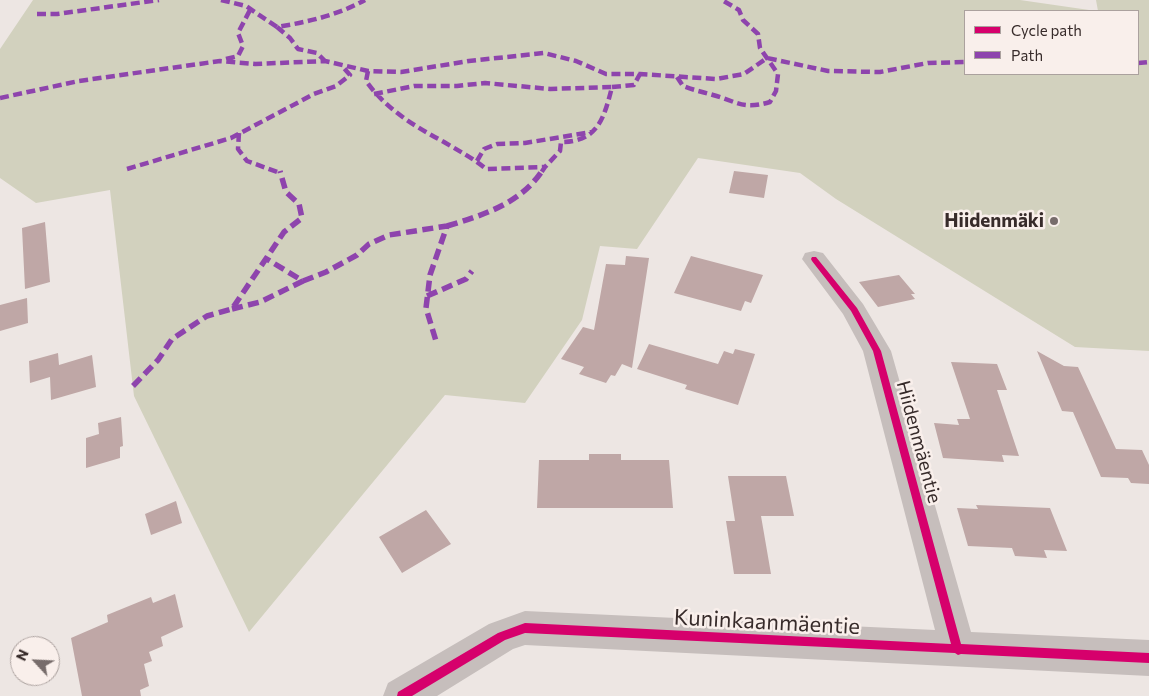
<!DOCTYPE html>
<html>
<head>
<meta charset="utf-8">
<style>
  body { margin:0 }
  #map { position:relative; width:1149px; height:696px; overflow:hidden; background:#ede6e3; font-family:Commissioner,sans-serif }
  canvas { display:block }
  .legend { position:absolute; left:964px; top:10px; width:175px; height:65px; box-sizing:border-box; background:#f9efeb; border:1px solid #aba19e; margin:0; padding:6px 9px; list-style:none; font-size:15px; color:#372b2a }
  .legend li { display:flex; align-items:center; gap:10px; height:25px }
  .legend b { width:25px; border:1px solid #aba19e }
  .north { position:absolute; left:10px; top:636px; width:50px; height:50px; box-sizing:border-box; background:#f9efeb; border:1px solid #aba19e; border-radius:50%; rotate:295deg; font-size:14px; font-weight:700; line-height:20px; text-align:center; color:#372b2a }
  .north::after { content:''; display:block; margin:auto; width:18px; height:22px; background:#776c6b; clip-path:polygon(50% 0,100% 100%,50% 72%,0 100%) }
</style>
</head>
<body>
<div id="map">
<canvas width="1149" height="696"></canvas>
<ul class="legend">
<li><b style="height:6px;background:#d6006c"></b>Cycle path</li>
<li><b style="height:6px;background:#8e44ad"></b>Path</li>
</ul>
<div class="north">N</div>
</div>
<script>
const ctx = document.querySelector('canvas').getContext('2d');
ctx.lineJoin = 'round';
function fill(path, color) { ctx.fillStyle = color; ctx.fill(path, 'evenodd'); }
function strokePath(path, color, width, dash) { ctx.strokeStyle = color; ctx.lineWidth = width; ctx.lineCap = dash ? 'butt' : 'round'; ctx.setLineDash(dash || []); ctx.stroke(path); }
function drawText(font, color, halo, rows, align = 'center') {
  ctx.font = font + ' Commissioner,sans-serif'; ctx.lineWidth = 5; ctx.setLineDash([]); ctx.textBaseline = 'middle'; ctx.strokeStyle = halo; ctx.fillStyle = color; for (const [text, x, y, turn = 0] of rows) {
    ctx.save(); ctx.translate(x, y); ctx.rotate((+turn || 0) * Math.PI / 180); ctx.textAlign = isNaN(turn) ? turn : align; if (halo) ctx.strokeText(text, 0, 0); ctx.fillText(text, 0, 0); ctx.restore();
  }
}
const green = new Path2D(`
  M33,0h987l76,11h-131v63h173v-63h-40l-2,-11h53v351l-74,-4 -239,-148 -36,-26 -102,-15 -61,91 -37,-3 -18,74 -57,83 -80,-8 -196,237 -115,-236 -24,-206 -74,13 -36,-25v-129z`);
const building = new Path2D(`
  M734,171l34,4 -4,23 -35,-5z
  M45,222l5,60 -25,7 -3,-61z
  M626,256l23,2 -17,110 -10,-4 -7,12 -4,-1 -5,8 -27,-9 5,-7 -23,-8 22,-32 11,3 12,-66 19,1z
  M691,256l72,19 -12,28 -6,-2 -4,10 -67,-18z
  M899,275l16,19h-4l4,5 -37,8 -19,-25z
  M27,298l1,25 -28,8v-26z
  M649,344l69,20 6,-13 9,3 2,-5 20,5 -17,51 -53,-16 2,-4 -50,-16z
  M1037,351l27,15 14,1 38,82 26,1 7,15v19l-18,-1 -3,-5 -27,-1 -28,-65 -11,-1z
  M58,353l1,12 33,-10 4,32 -45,13 -1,-23 -20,6 -1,-22z
  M951,362l46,2 10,26h-10l22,66 -17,-1 2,7 -61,-4 -9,-35 25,2 -2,-6h13z
  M121,417l2,29 -3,1v11l-34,10v-30l13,-4 -1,-11z
  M589,454h32v6h48l4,48h-136l2,-48h50z
  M728,476h58l8,40h-33l10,58h-37l-8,-53h9z
  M176,501l6,22 -31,12 -6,-21z
  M976,505l74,3 17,43 -23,-1 3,8 -32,-2 -3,-8 -44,-2 -11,-38 21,1z
  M426,510l25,34 -49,29 -23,-36z
  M175,594l8,33 -22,10 2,9 -14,6 3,9 -8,3 5,22 -9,4 1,6h-59l-11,-58 37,-16 -1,-7 44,-18 2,6z`);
const minor = new Path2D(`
  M814,251l9,2 40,51 28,47 80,281 178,8v36l-624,-31 -12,4 -76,47h-54l5,-13 101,-59 36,-13 410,19 -72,-279 -20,-37 -41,-55 3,-6z`);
const quietFar1 = new Path2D(`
  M221,0l25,6 31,21c31,-5 61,-12 88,-27
  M37,14h20l102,-14
  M277,27l13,11 8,11 19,4 8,8
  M226,59l12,-3 5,-10 -5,-13 12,-23
  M1138,63l11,-1
  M368,71l-2,10c20,28 48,45 78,61 15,9 29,16 42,27l59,-2 -4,6
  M677,77l6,9c10,4 20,6 30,9 25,7 30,15 57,7l6,-11 2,-17 -18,-26 -2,-14 -15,-14 -4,-10 -17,-10
  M612,87l22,-2 6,-11
  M374,94l40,-8h43l28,-3 65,6 62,-2c-8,31 -14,55 -51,55l-1,9 -15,16
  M0,98l79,-17 141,-20 35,3 70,-3 43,10 33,1 68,-11 75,-8 32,8 30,13h34l76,5 28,-5 23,-16 61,13 52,1 48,-9 37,-1
  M239,133l-1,16 9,12 33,12
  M477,161l7,-12 13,-5 28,-1 67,-11
  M127,169l104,-31 83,-44 22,-8 14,-11 -8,-9`);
const quiet = new Path2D(`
  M447,226c36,-11 73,-22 95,-55
  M303,281l23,-9 31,-17 12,-11 20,-9 58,-9 -17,49 -4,33 10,33
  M427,296l39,-17 6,-8
  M232,309l28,-7 43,-21 -38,-23
  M133,386l25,-26 14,-21 35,-23 25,-7 52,-77 18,-14 -3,-14 -13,-12 -6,-21`);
const cycleway = new Path2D(`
  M812,257h4l41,51 24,43 80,293 188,9v10l-188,-9 -3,1 -3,-2 -430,-20 -20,7 -93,56h-15l1,-4 100,-59 27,-10 426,21 -78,-293 -22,-40 -39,-50 -1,-2z`);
const markers = [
  [1054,221,5,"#776c6b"]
];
const poiNames = [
  ["Hiidenmäki",1044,221]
];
const streetNames = [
  ["Hiidenmäentie",919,442,75]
];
const nearStreetnames = [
  ["Kuninkaanmäentie",767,622,3]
];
fill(green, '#d2d1be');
fill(building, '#bfa7a6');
fill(minor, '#c6bebc');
strokePath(quietFar1, '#8e44ad', 4.5, [9, 4.5]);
strokePath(quiet, '#8e44ad', 5.5, [11, 5.5]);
fill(cycleway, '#d6006c');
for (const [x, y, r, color] of markers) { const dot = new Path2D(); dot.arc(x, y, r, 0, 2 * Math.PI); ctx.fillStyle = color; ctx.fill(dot); strokePath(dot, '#f9efeb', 2); }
drawText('bold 19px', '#372b2a', '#f9efeb', poiNames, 'right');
drawText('19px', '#372b2a', '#f9efeb', streetNames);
drawText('22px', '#372b2a', '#f9efeb', nearStreetnames);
</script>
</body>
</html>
